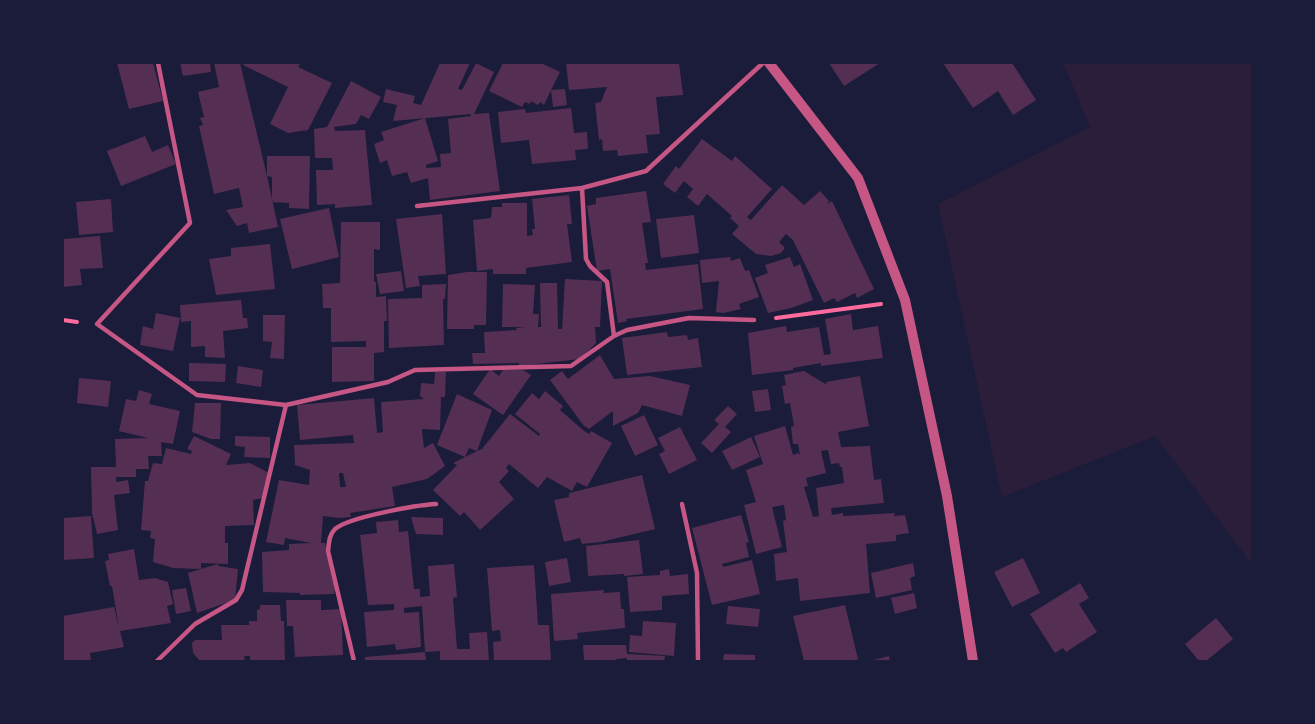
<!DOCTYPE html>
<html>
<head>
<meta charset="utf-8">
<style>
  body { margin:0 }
  #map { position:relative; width:1315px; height:724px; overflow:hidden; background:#1b1b3a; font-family:Jost,sans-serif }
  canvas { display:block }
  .frame { position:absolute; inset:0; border:64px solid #1b1b3a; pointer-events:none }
</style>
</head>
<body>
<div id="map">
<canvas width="1315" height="724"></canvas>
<div class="frame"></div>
</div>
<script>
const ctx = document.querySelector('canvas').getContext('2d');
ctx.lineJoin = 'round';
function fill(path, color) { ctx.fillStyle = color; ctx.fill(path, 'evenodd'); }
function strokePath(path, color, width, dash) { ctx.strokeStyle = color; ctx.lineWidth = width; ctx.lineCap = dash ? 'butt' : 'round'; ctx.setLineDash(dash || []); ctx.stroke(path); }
const green = new Path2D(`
  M1063,63h189v501l-97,-128 -153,61 -64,-293 152,-77z`);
const building = new Path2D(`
  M117,63h36l10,38 -34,8z
  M180,63h30l1,9 -28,4z
  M214,63h26l27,113v-20h43l-1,53 -20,-1v-5l-17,-1v-25l-5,-1 11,51 -29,6 -2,-10 -10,3 -11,-16 17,-3 -4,-19 -25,6 -15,-68 4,-1 -3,-7 4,-1 -6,-25 21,-5z
  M244,63h53l3,1 -2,3 34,16 -24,47 -20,3 -18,-9 18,-37 -45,-22z
  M440,63h30l-12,26 4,1 14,-27 18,9 -20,42 15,-1 11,78 -70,9 -2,-22 -17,5 -4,-11 -15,4 -5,-16 -7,3 -6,-19 10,-4 -3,-8 44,-14 13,43 -12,4v3l15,-1 -1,-13 11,-1 -3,-34 23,-3v-2l-78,7 4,-16 -14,-3 3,-13 29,7 -2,7 8,2z
  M503,63h38l19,9 -9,18 14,-1 2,16 -14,2 -2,-17 -7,15 -4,-3 -2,3 -7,-4 -1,3 -5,-2 -3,5 -33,-16z
  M566,63h113l4,32 -27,2 4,37 -14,1 2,18 -30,3 -1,-6 -14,1 -1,-12 -3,1 -4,-37 6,-1 6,-15 -38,3z
  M829,63h51l-36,23z
  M943,63h69l24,37 -23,15 -15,-24 -25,17z
  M351,81l30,16 -12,22 -8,-4 -5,9 -22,3 1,4 30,-1 7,75 -37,3v-4l-18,1 -1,-35h17l-1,-12h-17l-1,-29 13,-2z
  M571,108l3,25 13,-1 1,17 -13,1 1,10 -44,4 -3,-24 -28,3 -3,-31 27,-3 1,4z
  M145,136l7,16 16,-7 8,19 -55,22 -14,-35z
  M702,139l30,22 3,-5 37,33 -25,28 4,3 31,-35 22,20 16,-14 9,10 -2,3 5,-3 42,88 -17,9 -2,-5 -18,9 -3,-4 -10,5 -31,-63 -7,-6 -7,8 6,6 -4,5 -10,3 -15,-2 -24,-20 7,-8 -9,-8 2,-2 -25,-22 -9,12 -11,-9 6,-8 -9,-8 -9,12 -12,-9 13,-18 3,3z
  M646,191l5,31 -9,1 6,40h-3l1,7 52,-6 5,45 -77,10 1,2 -9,2 -8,-54 -13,2 -10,-65 9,-2v-6z
  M569,195l3,29h-5l5,38 -46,6v6h-33v-5l-16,2 -4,-51 18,-2 1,-11h10v-4h25v33l6,-1 -1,-6h3l-3,-30z
  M111,199l2,33 -34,3 -3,-33z
  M329,208l10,49 -47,12 -12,-50z
  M442,214l4,60 -28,2 2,10 -14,2 -10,-69z
  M694,215l5,38 -38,5 -5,-39z
  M341,222h39v28l-6,-1v33h2v15l10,-1 1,25h-3v31l-10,1v28l-42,1v-35h34v-6l-35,1v-34h-8l-1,-24 18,-1z
  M100,236l3,32 -23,1 2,16 -19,2v-48z
  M270,244l5,45 -59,6 -7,-36 22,-3v-8z
  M730,257l1,4 9,-3 5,13 4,-1 10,27 -20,7 2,5 -18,4 -7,-1 3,-31 -17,2 -2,-23z
  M790,257l4,10 6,-3 13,36 -22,8 -23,5 -13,-35 13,-5 -3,-8z
  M401,271l3,20 -24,3 -4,-20z
  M467,272h20l-1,53h-12v4h-27l1,-54z
  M565,279l37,2 -2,46h-5l1,16 -16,16 -61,7v-3l-46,1 -1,-11h13l-1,-21 33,-2 -1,-2 10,-1h-24l1,-43 32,1 -2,29h6l-1,13h3l-1,-44h17l1,46h4z
  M446,284l-1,15h-2l1,46 -55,3 -1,-49 34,-1v-13z
  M241,300l2,18h4l1,10 -25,3 2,27 -20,-1v-11l-14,1v-26l-10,1 -1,-17z
  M156,313l24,5 -7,33 -33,-6 3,-19 10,3z
  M851,314l2,16 25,-4 5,32 -62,8v-3l-28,5v2l-41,5 -4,-42 38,-7 1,6 32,-5 5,28 7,-1 -6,-35z
  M263,315h22l-1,44 -14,-1 2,-16 -9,-1z
  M667,332l1,5 19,-2 1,5 10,-2 4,29 -75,8 -5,-37z
  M600,355l14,24 36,-3 40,9 -8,31 -40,-11 -4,8 -25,13v-15l-24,18 -5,-3 -34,-46 12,-9 6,8z
  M189,363l37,1 -1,18 -36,-1z
  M238,366l25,4 -2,17 -25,-4z
  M490,369l9,7 4,-6h20l8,5 -28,40 -30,-21z
  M804,371l23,14 -1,-3 34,-6 9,50 -31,6 3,15 29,-1 4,34 7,-1 3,24 -53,5 1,7 11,-2v3l52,-3 -1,3 11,-1 4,18 -13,2v6l-30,3 4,49 -70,8 -2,-23 -22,3 -2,-27 13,-2 -4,-31 3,-1 -2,-15 -12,2 10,40 -26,7 -12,-49 12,-3 -10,-32 17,-6 -9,-28 31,-10 8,29 5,-2 2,2 -2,-11h-5l-2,-17 3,-1 -4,-23 -5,1 -3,-18 4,-1 -2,-10zM828,450l3,14 8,-1 1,4h2l2,16 -28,5 3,28 -6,1 -9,-30 4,-1 -2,-8 20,-5 -5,-22z
  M435,372h11l-1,25h-4l-1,33 -18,-1v2l2,17 9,-5 12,23 -18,13 -35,8 3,19 -45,7 1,4 -12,1 -16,-2 -2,27h4l11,42 -2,9 -34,1v-2l-37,-1 -1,-40 27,-2v-6l22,-1 -26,-5 -1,7 -18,-3 13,-62 30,5 1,-15 -15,-5 -1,-20 60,-2 -1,-8 -53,5 -3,-35 77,-7 3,35 6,-1 -2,-30 43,-3 -4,-3 1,-13 13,1zM339,473h4l3,14h-6z
  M79,378l32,3 -3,26 -31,-4z
  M768,389l3,21 -16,2 -3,-21z
  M139,390l13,4 -3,10 31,7 -7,33 -12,-2 1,14h-14l1,13h-13v8h-20v5l12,-2 2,13 -16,2 4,35 -21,4 -5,-21 -1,-46h25l-1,-28 33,-1 -29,-7 7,-32 10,2z
  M545,391l18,15 -3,4 23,20 6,4 2,-3 21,12 -25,44 -10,-5 -5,9 -25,-14 -9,11 -29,-24 -3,4 3,3 -10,11 15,17 -34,31 -16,-18 -4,4 -27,-26 24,-25 -4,-2 12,-6 -28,-12 20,-51 35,16 -15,41 5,-2 28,-35 29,22 1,-2 -25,-20 17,-21 7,6zM469,448l8,3 -12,6z
  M195,403h26l-1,36h-9l-19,-7z
  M728,406l9,8 -12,13 6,5 -19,21 -11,-10 18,-19 -5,-4z
  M644,415l14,30 -23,11 -14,-30z
  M680,427l17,33 -28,14 -10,-20 6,-3 -7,-13z
  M194,436l37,18 -5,11 24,-2 19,10 -6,25 -10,2 1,25 -29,1v17h3v21l-27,-1v6l17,-5v2l20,3 -3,31 -38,13 -9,-40 13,-4 -28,-1 -20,-6 2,-23 -5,-1 1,-7 -10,-1 4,-49h3l5,-18 9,1 4,-16 25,6 1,-3 -5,-2z
  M235,436l35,1v21l-26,-1 1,-10 -10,-1z
  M751,437l9,20 -28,13 -10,-19z
  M642,475l13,54 -54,13 -19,2 -2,-6 -16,4 -10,-42 15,-3v-4z
  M741,515l8,27 -3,1 3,14 -27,7 1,3 29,-7 8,34 -48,11 -20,-77z
  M91,516l3,42 -31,2v-42z
  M411,517l32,1v17l-27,-1z
  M398,520l1,12 9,-1 6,58h6v8l10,-1 -2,-30 26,-2 3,33 -4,1 4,51h13l-1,-16 18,-1 2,29h-49v-10l-15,1 -3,-46 -18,2v5l15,-1 2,35 -25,3 -1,-6 -28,3 -3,-35 30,-2v-6l-26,1 -8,-70 17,-2 -1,-11z
  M639,540l4,34 -19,2v-2l-36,2 -2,-30z
  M134,549l5,31 16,-2 13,4 5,22 -6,2 4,17 -51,8 4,16 -34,6 1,8h-28v-45l51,-9 5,21 -7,-42h-2l-5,-25 4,-1 -1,-6z
  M567,558l4,24 -22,4 -4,-24z
  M1023,558l17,35 -28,14 -18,-35z
  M913,563l2,13 -5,2 2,12 -36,8 -5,-25z
  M534,565l4,60h11l2,36h-57l-1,-19 8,-1 -1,-11 -8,1 -5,-63z
  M669,569l1,7 18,-2 1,20 -27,2v14l-32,2 -3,-35 33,-2v-4z
  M1080,583l9,15 -10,6 18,28 -31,20 -3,-4 -8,5 -25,-39z
  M186,588l5,23 -15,3 -4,-24z
  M604,590l-1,3 17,-1 1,17h3l1,19 -48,5 1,6 -24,2 -3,-47z
  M914,593l3,15 -22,6 -4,-16z
  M286,600h35v10l20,-1 2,46 -48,2 -2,-31h-6z
  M260,605h20l1,16h3l1,40h-35v-5h-6l1,5h-45l-7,-8 -1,-10 3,-3h27l-1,-15h28v-4h8v-11l3,-1z
  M845,605l13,54 -4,2h-50l-11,-45z
  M728,606l32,3 -2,18 -32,-3z
  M1216,618l17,21 -27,22h-7l-14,-17z
  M643,621l33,2 -2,33 -45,-4 1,-17 12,1z
  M583,645h43l1,9 38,2 -1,5h-37v-3l-11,1 1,2h-33z
  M425,652l1,9h-61v-4z
  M724,654l31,1v6h-32z
  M889,656l1,5h-17v-1z`);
const path = new Path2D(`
  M776,318l105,-14
  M63,320l14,2`);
const service = new Path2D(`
  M158,63l32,160 -93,101 100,71 89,10 102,-23 27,-12 156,-4 43,-30 13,-6 62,-12 65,2
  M582,188l4,71 4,7 17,16 7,54
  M417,206l165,-18 64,-17 117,-108
  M682,504l15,69 1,88
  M157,661l38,-37 41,-24 6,-10 44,-185
  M354,661l-26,-110c1,-8 1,-16 7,-22 14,-12 82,-24 101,-25`);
const tertiary = new Path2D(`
  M769,63l89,115 47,122 42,196 26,165`);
fill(green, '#2a1e3b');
fill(building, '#542f53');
strokePath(path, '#ff6b9d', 4);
strokePath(service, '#c65784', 4.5);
strokePath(tertiary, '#c65784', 10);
</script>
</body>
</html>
